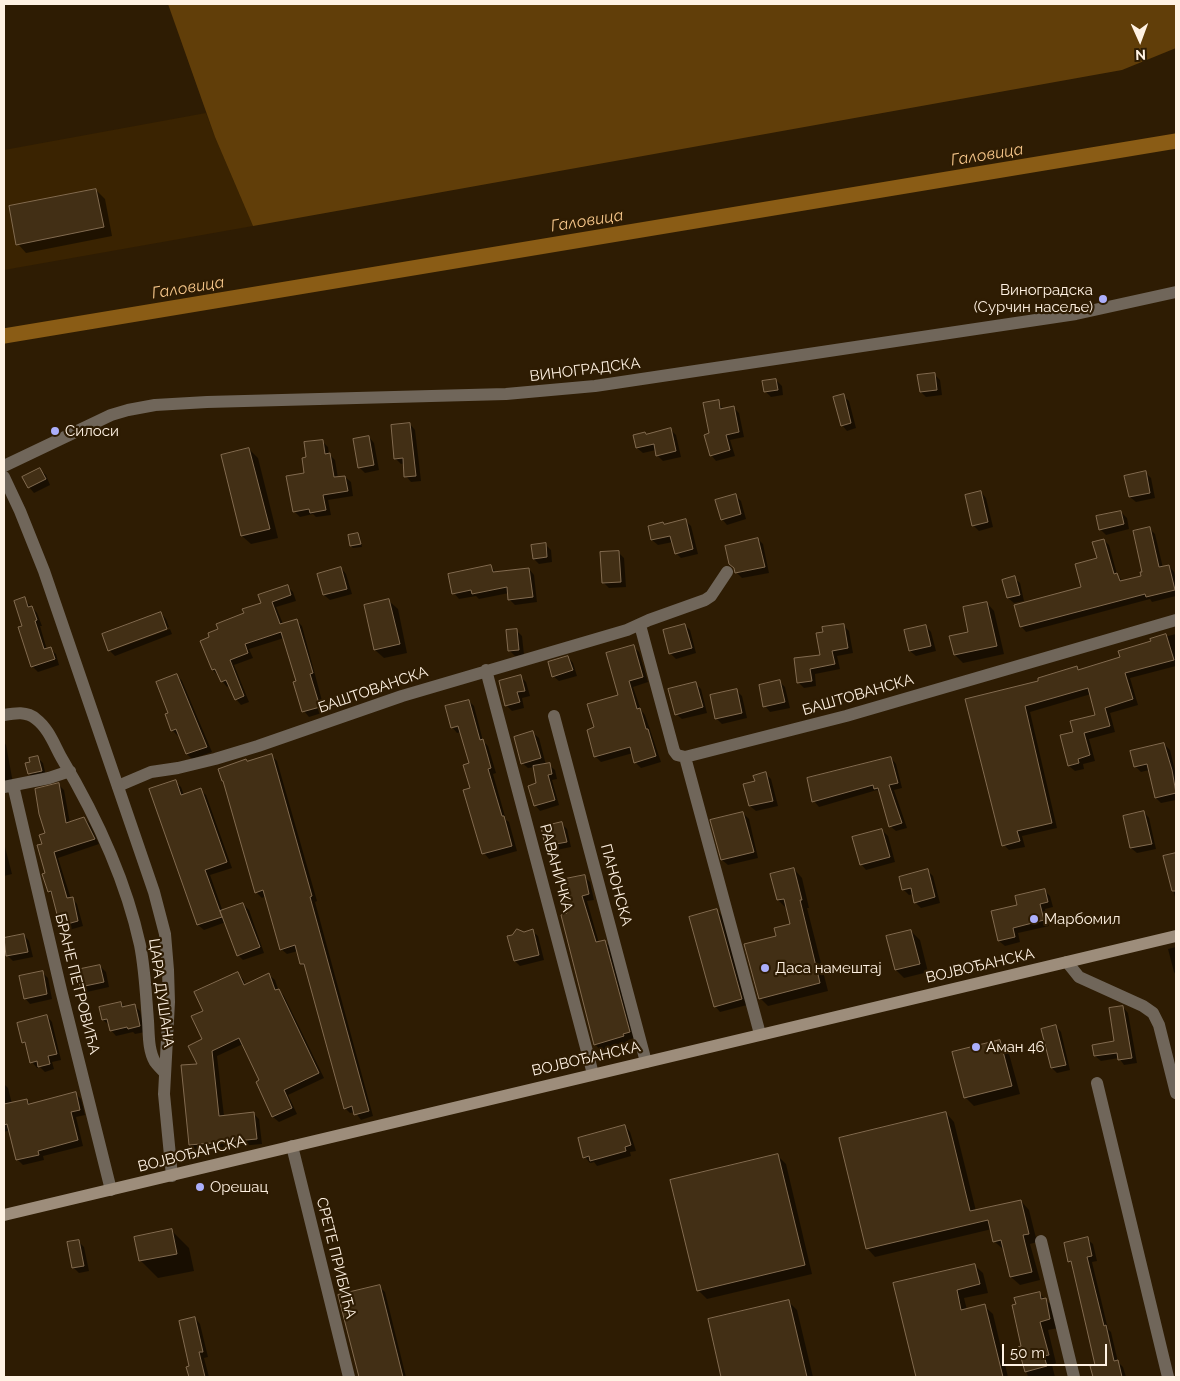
<!DOCTYPE html>
<html>
<head>
<meta charset="utf-8">
<style>
  body { margin:0 }
  #map { position:relative; width:1180px; height:1381px; overflow:hidden; background:#2e1c03; font-family:Raleway,sans-serif }
  canvas { display:block }
  .frame { position:absolute; inset:0; border:5px solid #fff2e3; pointer-events:none }
  .north { position:absolute; left:1115px; top:15px; width:50px; height:50px; -webkit-text-stroke:4px #2e1c03; paint-order:stroke; rotate:178deg; font-size:14px; font-weight:700; line-height:20px; text-align:center; color:#fff2e3 }
  .north::after { content:''; display:block; margin:auto; width:18px; height:22px; background:#fff2e3; clip-path:polygon(50% 0,100% 100%,50% 72%,0 100%) }
  .scale { position:absolute; left:1002px; top:1344px; width:105px; height:22px; box-sizing:border-box; border:2px solid #fff2e3; border-top:0; padding-left:6px; font-size:15px; line-height:18px; white-space:nowrap; color:#fff2e3; -webkit-text-stroke:4px #2e1c03; paint-order:stroke }
</style>
</head>
<body>
<div id="map">
<canvas width="1180" height="1381"></canvas>
<div class="frame"></div>
<div class="north">N</div>
<div class="scale">50 m</div>
</div>
<script>
const ctx = document.querySelector('canvas').getContext('2d');
ctx.lineJoin = 'round';
function fill(path, color) { ctx.fillStyle = color; ctx.fill(path, 'evenodd'); }
function strokePath(path, color, width, dash) { ctx.strokeStyle = color; ctx.lineWidth = width; ctx.lineCap = dash ? 'butt' : 'round'; ctx.setLineDash(dash || []); ctx.stroke(path); }
function drawText(font, color, halo, rows, align = 'center') {
  ctx.font = font + ' Raleway,sans-serif'; ctx.lineWidth = 4.5; ctx.setLineDash([]); ctx.textBaseline = 'middle'; ctx.strokeStyle = halo; ctx.fillStyle = color; for (const [text, x, y, turn = 0] of rows) {
    ctx.save(); ctx.translate(x, y); ctx.rotate((+turn || 0) * Math.PI / 180); ctx.textAlign = isNaN(turn) ? turn : align; if (halo) ctx.strokeText(text, 0, 0); ctx.fillText(text, 0, 0); ctx.restore();
  }
}
const built = new Path2D(`
  M206,113l9,24 38,89 -249,44v-120z`);
const green = new Path2D(`
  M168,4h1008v44l-54,22 -869,156 -38,-89z`);
const shadow = new Path2D(`
  M96,190l9,9 7,37 -86,17 -8,-9z
  M934,374l6,6 2,15 -16,2 -5,-5z
  M776,380l6,6 1,9 -12,2 -6,-6z
  M843,396l6,5 7,27 -9,3 -5,-6z
  M718,402l6,8 10,-2 5,5 5,24 -14,3 5,16 -19,5 -5,-6v-21z
  M410,424l5,6 6,51 -10,1 -5,-6 -1,-13 -4,1 -6,-6z
  M671,430l5,5 5,22 -18,4 -6,-6 -1,-5 -13,3 -6,-5 -2,-12 12,-1z
  M369,437l5,6 5,27 -14,3 -6,-6z
  M322,441l6,6 1,7 6,6 3,18 7,-1 6,5 2,14 -25,4 3,15 -15,2 -3,-3 -13,3 -6,-6 14,-52z
  M249,449l9,9 20,80 -27,6 -9,-8 -20,-80z
  M40,470l6,5 4,10 -16,8 -5,-6z
  M1146,473l5,5 4,20 -19,4 -6,-5z
  M981,492l5,6 7,29 -14,4 -6,-6z
  M735,495l6,6 5,18 -19,6 -5,-6z
  M1121,512l6,6 2,11 -23,6 -6,-6z
  M685,520l6,6 7,28 -17,4 -5,-5 -3,-11 -15,3 -6,-5 -3,-13 16,-2z
  M1150,529l5,5 8,34 6,-2 5,6 2,9v15l-24,6 -2,-3 -124,33 -5,-6 62,-38 15,-29 6,-19 5,5 8,29 6,8 19,-5z
  M358,534l2,3 2,10 -9,1 -2,-2 -2,-10z
  M758,539l5,5 6,29 -27,5 -6,-6z
  M545,544l6,6 1,12 -13,2 -5,-5z
  M619,553l5,5 2,29 -17,1 -6,-6z
  M491,567l6,6 32,-4 5,6 3,27 -22,3 -6,-6v-6l-30,6 -3,-3 -17,3 -5,-6z
  M341,568l5,6 6,20 -22,6 -6,-5z
  M1014,578l6,5 4,18 -10,2 -6,-5 -4,-17z
  M287,586l6,6 3,9 -20,6 7,17 13,-4 6,6 23,86 -16,5 -5,-6 -7,-29 -13,-44 -35,11 4,9 -19,7 15,37 -8,3 -5,-6 -6,-14 -3,2 -14,-17 -11,-28 9,-4 9,-8 43,-26z
  M24,599l13,14 5,13h-2l7,24 3,-1 6,5 3,11 -21,7 -6,-6 -8,-40z
  M389,601l9,8 9,44 -23,5 -9,-8z
  M987,603l7,8 10,43 -41,9 -8,-8 -4,-18 19,-4z
  M161,613l5,6 3,8 -59,22v2l-1,-1 -6,-15z
  M685,625l5,5 6,23 -20,6 -6,-6z
  M843,625l6,6 4,22 -16,3 3,13 -25,5 1,12 -12,2 -5,-5z
  M926,626l5,6 5,19 -20,5 -6,-5z
  M170,629l2,5 -57,22 -5,-5z
  M516,630l6,6 2,19 -9,1 -5,-5z
  M1176,634v32l-46,12 8,27 -28,8 5,19 -26,7 6,22 -12,3 1,5 -9,2 -6,-5 5,-33 22,-17 -5,-22 -61,18 27,116 -35,8 3,11 -16,3 -5,-5 -37,-145 73,-18 36,-15 4,4 42,-13 30,-16v-2z
  M634,647l5,5 9,30 -15,5 8,23 4,5 16,47 -20,6 -6,-6 -2,-9 -32,9 -6,-6 1,-28 24,-32z
  M568,657l5,6 4,13 -18,5 -6,-5z
  M177,675l5,6 30,71 -20,7 -5,-5 -7,-19 -2,1 -6,-6 -2,-17z
  M521,677l5,5 4,14 -8,2 2,10 -12,3 -6,-6z
  M780,682l5,5 5,21 -20,4 -5,-6z
  M695,683l6,6 6,24 -25,6 -6,-5z
  M736,690l6,6 5,22 -25,6 -6,-6z
  M469,701l5,5 9,35 5,5 8,27 -3,1 13,46 3,2 8,29 -28,8 -5,-6 -13,-64v-25l-10,-32 -4,1 -5,-6zM454,726h11l-11,2z
  M533,733l6,5 7,27h3l6,5 2,9 -5,1 7,25 -19,6 -5,-6 3,-21 -3,-17 -7,1 -6,-5z
  M4,742l2,3 7,38 -9,2z
  M1164,744l6,6 6,25v25l-15,3 -5,-5 -7,-28 -8,2 -6,-6z
  M271,755l6,6 40,140 -2,1 58,214 -12,4 -6,-8 -5,1 -5,-5 -39,-140 -5,-5 -3,-12 -11,3 -6,-5 -15,-53 -4,2 -6,-6 -9,-130z
  M37,757l6,6 3,13 -12,3 -5,-6z
  M891,758l5,6 6,24 -8,2 13,38 -11,3 -6,-5 -9,-32 -4,-4 -58,17 -5,-6z
  M766,774l5,5 7,27 -22,5 -6,-5 6,-24z
  M175,781l6,6 3,8 16,-5 6,5 26,73 -22,7 13,37 20,-8 6,6 15,43 -21,7 -5,-5 -12,-33 -22,8 -6,-5 -47,-135z
  M59,785l5,5 6,33 14,-5 5,5 10,21 -41,14 13,41 1,-1 5,6 6,22 -17,5 -5,-6 -7,-29 -5,-4 -5,-18h2l-2,-29z
  M1144,812l5,6 7,31 -19,4 -6,-5z
  M743,813l6,6 9,39 -30,7 -6,-5z
  M562,824l5,5 4,18 -19,4 -6,-5z
  M882,830l6,6 7,26 -29,8 -5,-6z
  M4,843l8,31 -8,2z
  M1176,854v47l-11,-44z
  M794,869l8,9 7,30h-2l21,83 -60,15 -8,-8 18,-61 14,-12 -6,-17 -8,-8z
  M928,871l5,5 7,27 -19,5 -6,-6 -2,-8 -4,1 -6,-6z
  M585,877l5,5 4,18 -7,1 12,42 6,-2 5,6 24,91 -6,2 1,2 -29,8 -5,-6 -27,-130z
  M1044,890l6,6 3,11 -8,2 4,17 -31,7 2,9 -15,4 -6,-5 20,-35z
  M717,910l5,6 25,89 -27,7 -5,-6z
  M532,931l6,5 6,24 -24,6 -5,-5 9,-28z
  M911,931l9,9 8,32 -24,6 -8,-8z
  M24,935l5,6 4,16 -20,4 -6,-6z
  M1176,947v28l-2,-3 -6,-23z
  M100,966l6,6 3,15 -22,5 -6,-6z
  M42,972l6,6 4,21 -22,5 -5,-6z
  M237,973l6,6 3,7 23,-11 6,5 3,9 6,7 40,82 -36,17 9,19 -18,8 -6,-5 -15,-34 3,-2 -18,-37 -26,12 7,60 29,-3 6,6 3,25 -66,6 -6,-5 8,-80 6,-25 1,-29z
  M121,1003l4,4 9,-2 6,6 5,21 -10,2 -2,-2 -17,4 -5,-6 -2,-5 -6,-5z
  M1123,1007l5,6 9,50 -13,2 -5,-7 -18,3 -6,-5 20,-14z
  M47,1016l5,6 9,38 -9,2 2,7 -9,3 -5,-5 -3,1 -5,-6 -5,-16 -4,-4z
  M1056,1026l5,6 9,38 -13,3 -5,-5z
  M1000,1041l8,9 12,44 -46,12 -9,-9z
  M4,1084l4,4 4,16 15,-4 4,4 44,-11 6,6 4,16 -9,2 7,29 -40,10 1,4 -21,5 -5,-5 -8,-30 -6,2z
  M946,1113l8,9 22,89 45,-10 8,9 8,32 -7,2 10,36 -20,5 -9,-8 -7,-27 -9,-8 -3,-13 -117,28 -8,-9z
  M625,1126l5,6 6,19 -6,1 1,4 -34,10 -3,-4 -4,1 -5,-6z
  M777,1155l9,9 26,110 -105,25 -9,-9z
  M172,1231l17,17 5,23 -36,7 -18,-18z
  M1087,1239l6,5 4,17 -5,1 16,67 3,3 7,30 5,5 3,10h-32l-2,-10 4,-1 -23,-102 -4,-3z
  M78,1241l6,6 5,24 -10,2 -6,-6z
  M974,1265l9,8 5,20 -24,5 3,12 17,-4 9,8 15,63h-91l-22,-93z
  M379,1286l6,6 21,85h-46l-20,-81z
  M1039,1293l15,15 4,20 -10,2 8,33 -4,2 3,12h-27l-8,-29 2,-1z
  M788,1301l9,9 16,67h-90l-14,-57z
  M195,1318l5,6 8,33 -4,1 5,19h-19l-2,-9 3,-1z`);
const canal = new Path2D(`
  M4,336l1172,-195`);
const building = new Path2D(`
  M96,189l8,38 -88,18 -7,-39z
  M935,373l2,17 -17,2 -3,-17z
  M776,379l2,11 -14,2 -2,-11z
  M844,394l7,29 -10,3 -8,-29z
  M719,400l1,9 14,-3 5,26 -13,3 4,15 -20,6 -6,-21 5,-2 -6,-30z
  M410,423l6,53 -12,1 -1,-19 -9,1 -3,-34z
  M671,428l5,23 -20,5 -2,-12 -18,4 -3,-13 12,-3 1,2z
  M369,436l5,29 -16,3 -5,-29z
  M323,440l2,14 5,-1 4,24 11,-1 3,15 -25,4 3,15 -16,3 -1,-4 -16,3 -7,-36 18,-3 -2,-15 4,-1 -2,-15z
  M249,448l21,81 -29,7 -20,-81z
  M40,468l6,11 -18,9 -6,-11z
  M1146,471l4,22 -21,4 -5,-21z
  M981,491l7,31 -16,4 -7,-31z
  M736,494l5,20 -20,6 -6,-20z
  M1121,511l3,13 -25,6 -3,-14z
  M686,519l7,30 -18,5 -5,-18 -19,4 -3,-14 15,-4 1,2z
  M1150,527l9,40 10,-2 6,25 -29,7 -1,-3 -125,33 -6,-22 67,-18 -6,-23 22,-6 -5,-16 12,-3 10,35 3,-1 3,8 21,-5 -1,-4h2l-9,-41z
  M358,533l3,11 -11,2 -2,-11z
  M758,538l7,29 -30,6 -1,-5 -5,-4 -4,-18z
  M546,543l1,14 -14,2 -2,-14z
  M619,551l2,31 -19,1 -2,-31z
  M491,565l2,7 36,-4 4,29 -25,3 -1,-13 -35,7 -1,-4 -19,4 -4,-20z
  M341,567l6,22 -24,6 -6,-21z
  M1015,576l5,19 -13,3 -5,-18z
  M288,585l3,10 -19,7 8,22 17,-5 16,54 -3,1 10,33 -18,5 -9,-30 3,-1 -15,-49 -36,12 3,9 -18,7 14,36 -9,4 -9,-20 -5,2 -6,-13 -3,1 -12,-29 9,-4 -1,-4 10,-4 -2,-5 28,-11 -2,-4 19,-6 -3,-8z
  M25,597l3,10 4,-1 5,14 -2,1 9,28 7,-2 4,12 -24,8 -13,-40 4,-1 -8,-25z
  M389,599l11,45 -26,6 -10,-45z
  M987,602l10,44 -43,9 -5,-19 19,-4 -5,-25z
  M161,612l6,17 -59,22 -6,-17z
  M685,624l7,24 -23,6 -6,-24z
  M844,624l4,24 -16,3 3,13 -25,5 2,12 -15,2 -3,-25 26,-3 -4,-22 7,-1 -1,-5z
  M926,625l5,21 -22,5 -5,-21z
  M517,629l2,21 -11,1 -2,-21z
  M1166,634l8,26 -49,13 8,26 -28,9 5,18 -26,7 6,22 -12,4 1,4 -11,3 -8,-31 13,-3 -3,-11 25,-6 -7,-27 -63,18 27,117 -35,8 3,10 -18,5 -37,-147 73,-18v-3l39,-12 1,4 42,-13 -2,-6 33,-10 -1,-2z
  M634,645l9,32 -14,4 8,28 3,-1 6,21h2l8,27 -22,7 -4,-16 -36,10 -7,-27 7,-3 -7,-23 31,-9 -12,-42z
  M568,656l5,14 -21,7 -4,-15z
  M177,674l30,73 -21,7 -10,-25 -5,2 -6,-17 3,-1 -12,-31z
  M521,675l4,16 -8,1 3,10 -15,4 -6,-25z
  M780,680l5,22 -22,5 -4,-22z
  M696,682l7,25 -28,8 -7,-26z
  M737,689l5,24 -27,6 -5,-24z
  M469,700l11,40 3,-1 8,29 -3,1 14,47h2l8,30 -30,8 -19,-64 7,-2 -7,-23 6,-2 -11,-37 -7,2 -6,-22z
  M533,731l8,27 -20,6 -7,-27z
  M1164,743l8,27 4,23 -21,5 -8,-34 -13,3 -4,-16z
  M272,754l40,142 -2,1 59,214 -15,4 -2,-9 -8,3 -40,-145h-4l-5,-19 -15,5 -17,-60 -8,3 -32,-112h-1l-4,-12 28,-10 1,2z
  M38,756l4,15 -14,3 -3,-11 5,-1 -1,-4z
  M891,757l7,26 -9,2 13,38 -13,4 -11,-39 -4,1 -1,-4 -61,17 -5,-24z
  M550,763l2,11 -4,1 7,25 -21,6 -6,-20 8,-3 -3,-17z
  M766,772l7,29 -24,5 -6,-22 12,-3 -2,-5z
  M176,780l5,15 20,-7 26,74 -22,8 17,47 -25,8 -48,-136z
  M59,783l7,40 18,-6 11,22 -41,13 13,46 6,-1 5,24 -18,5 -9,-35 -3,1 -6,-18 3,-1 -8,-28 5,-1 -3,-9 6,-2 -6,-19 -4,-25z
  M1144,811l8,33 -22,4 -7,-32z
  M743,812l11,40 -33,8 -11,-40z
  M562,822l5,20 -22,4 -4,-19z
  M882,829l8,28 -30,8 -8,-28z
  M1176,853v38h-4l-9,-35z
  M794,868l8,32h-2l20,83 -61,16 -15,-55 32,-8 -2,-8 16,-4 -6,-25 -7,1 -7,-26z
  M928,869l7,28 -21,6 -3,-15 -9,2 -3,-13z
  M585,875l4,19 -7,2 14,46 9,-2 25,92 -7,2 1,2 -30,9 -33,-130 6,-2 -7,-33z
  M1045,889l3,13 -8,2 4,16 -31,8 2,9 -17,4 -7,-30 26,-6 -2,-9z
  M243,903l17,44 -23,9 -17,-45z
  M717,909l25,90 -28,8 -25,-90z
  M517,929l7,3 9,-3 6,26 -25,6 -7,-25 5,-1z
  M911,930l9,34 -25,6 -9,-34z
  M24,934l4,18 -22,4 -2,-18z
  M100,965l4,17 -24,5 -4,-17z
  M43,971l4,23 -23,5 -5,-23z
  M238,972l6,13 25,-12 6,17 4,-1 40,84 -35,17 8,18 -20,9 -16,-35 3,-2 -20,-42 -27,13 7,65 35,-4 3,27 -68,6 -8,-80 16,-1 -9,-18 14,-7 -11,-23 12,-5 -9,-19z
  M121,1002l1,5 13,-3 5,22 -12,3 -1,-2 -17,4 -3,-12 -5,1 -3,-13z
  M1123,1006l9,52 -14,2 -1,-7 -23,3 -2,-11 22,-4 -5,-33z
  M47,1015l10,39 -9,2 2,8 -12,3 -1,-6 -7,2 -5,-21 -3,1 -5,-20z
  M1056,1025l10,40 -15,3 -10,-39z
  M1000,1040l12,46 -48,12 -12,-46z
  M76,1092l4,18 -9,2 7,28 -40,11 1,4 -23,5 -9,-36 -3,1v-21l23,-5 1,5z
  M946,1112l24,99 51,-11 8,34 -6,1 9,37 -22,5 -9,-37 -8,2 -5,-22 -122,29 -27,-111z
  M625,1125l6,20 -6,2 1,4 -36,10 -1,-5 -6,2 -5,-20z
  M778,1154l27,111 -108,26 -27,-111z
  M172,1229l5,25 -38,7 -5,-24z
  M1088,1237l4,19 -5,1 17,69 2,-1 8,36 4,-1 4,17h-29l-3,-11 5,-1 -8,-35 -16,-69 -3,1 -4,-19z
  M79,1240l5,26 -12,2 -5,-26z
  M975,1264l5,20 -23,6 4,20 24,-6 18,73h-87l-23,-94z
  M380,1285l23,92h-44l-21,-82z
  M1040,1292l1,7 5,-1 4,21 -10,3 9,33 -5,1 3,10 -22,6 -7,-25 3,-1 -9,-41 4,-1 -2,-6z
  M789,1300l18,77h-86l-13,-58z
  M195,1317l8,35h-4l6,25h-16l-3,-10 3,-1 -10,-45z`);
const minor = new Path2D(`
  M640,625l34,126 3,4 8,2 161,-41 330,-96
  M486,670l107,404
  M4,715c11,-2 23,-4 32,4 12,9 18,25 25,38 34,57 65,124 79,188 5,25 6,51 8,76 1,13 0,29 7,41 3,4 7,8 10,11
  M554,716l92,346
  M685,757l75,277
  M13,785l48,205 50,200
  M118,786l33,-14 27,-4 37,-9 43,-13 144,-50 225,-66 22,-10 56,-20 6,-4 16,-24
  M4,787l45,-9 21,-7
  M1067,962l12,15 64,29 10,7 6,12 17,68
  M1097,1083l71,294
  M292,1146l57,231
  M1041,1241l33,136`);
const tertiary = new Path2D(`
  M4,466l107,-51 17,-5 27,-5 52,-3 299,-8 89,-8 481,-72 100,-22
  M4,477l16,34 24,60 110,321 11,42 3,36 1,32 -5,92 8,82`);
const secondary = new Path2D(`
  M4,1215l1172,-279`);
const markers = [
  [1103,299,5,"#acaffb"],
  [55,431,5,"#acaffb"],
  [1034,919,5,"#acaffb"],
  [765,968,5,"#acaffb"],
  [976,1047,5,"#acaffb"],
  [200,1187,5,"#acaffb"]
];
const poiNames = [
  ["Виноградска",1093,290,"right"],
  ["(Сурчин насеље)",1093,307,"right"],
  ["Силоси",65,431],
  ["Марбомил",1044,919],
  ["Даса намештај",775,968],
  ["Аман 46",986,1047],
  ["Орешац",210,1187]
];
const streetNames = [
  ["ВИНОГРАДСКА",585,370,-7],
  ["БАШТОВАНСКА",373,690,-19],
  ["БАШТОВАНСКА",858,695,-16],
  ["РАВАНИЧКА",556,868,75],
  ["ПАНОНСКА",616,885,75],
  ["ВОЈВОЂАНСКА",980,966,-13],
  ["БРАНЕ ПЕТРОВИЋА",77,984,76],
  ["ЦАРА ДУШАНА",161,993,82],
  ["ВОЈВОЂАНСКА",586,1059,-13],
  ["ВОЈВОЂАНСКА",192,1154,-14],
  ["СРЕТЕ ПРИБИЋА",336,1258,76]
];
const waterNames = [
  ["Галовица",987,155,-9],
  ["Галовица",587,221,-9],
  ["Галовица",188,288,-9]
];
fill(built, '#3a2301');
fill(green, '#613e09');
fill(shadow, '#0007');
strokePath(canal, '#8a5c15', 15);
fill(building, '#422f15');
strokePath(building, '#826b50', 1);
strokePath(minor, '#70665a', 12);
strokePath(tertiary, '#70665a', 12);
strokePath(secondary, '#9d8d7b', 12);
for (const [x, y, r, color] of markers) { const dot = new Path2D(); dot.arc(x, y, r, 0, 2 * Math.PI); ctx.fillStyle = color; ctx.fill(dot); strokePath(dot, '#2e1c03', 2); }
drawText('15px', '#fff2e3', '#2e1c03', poiNames, 'left');
drawText('15px', '#fff2e3', '#2e1c03', streetNames);
drawText('italic 16px', '#f6c68a', '#2e1c03', waterNames);
</script>
</body>
</html>
